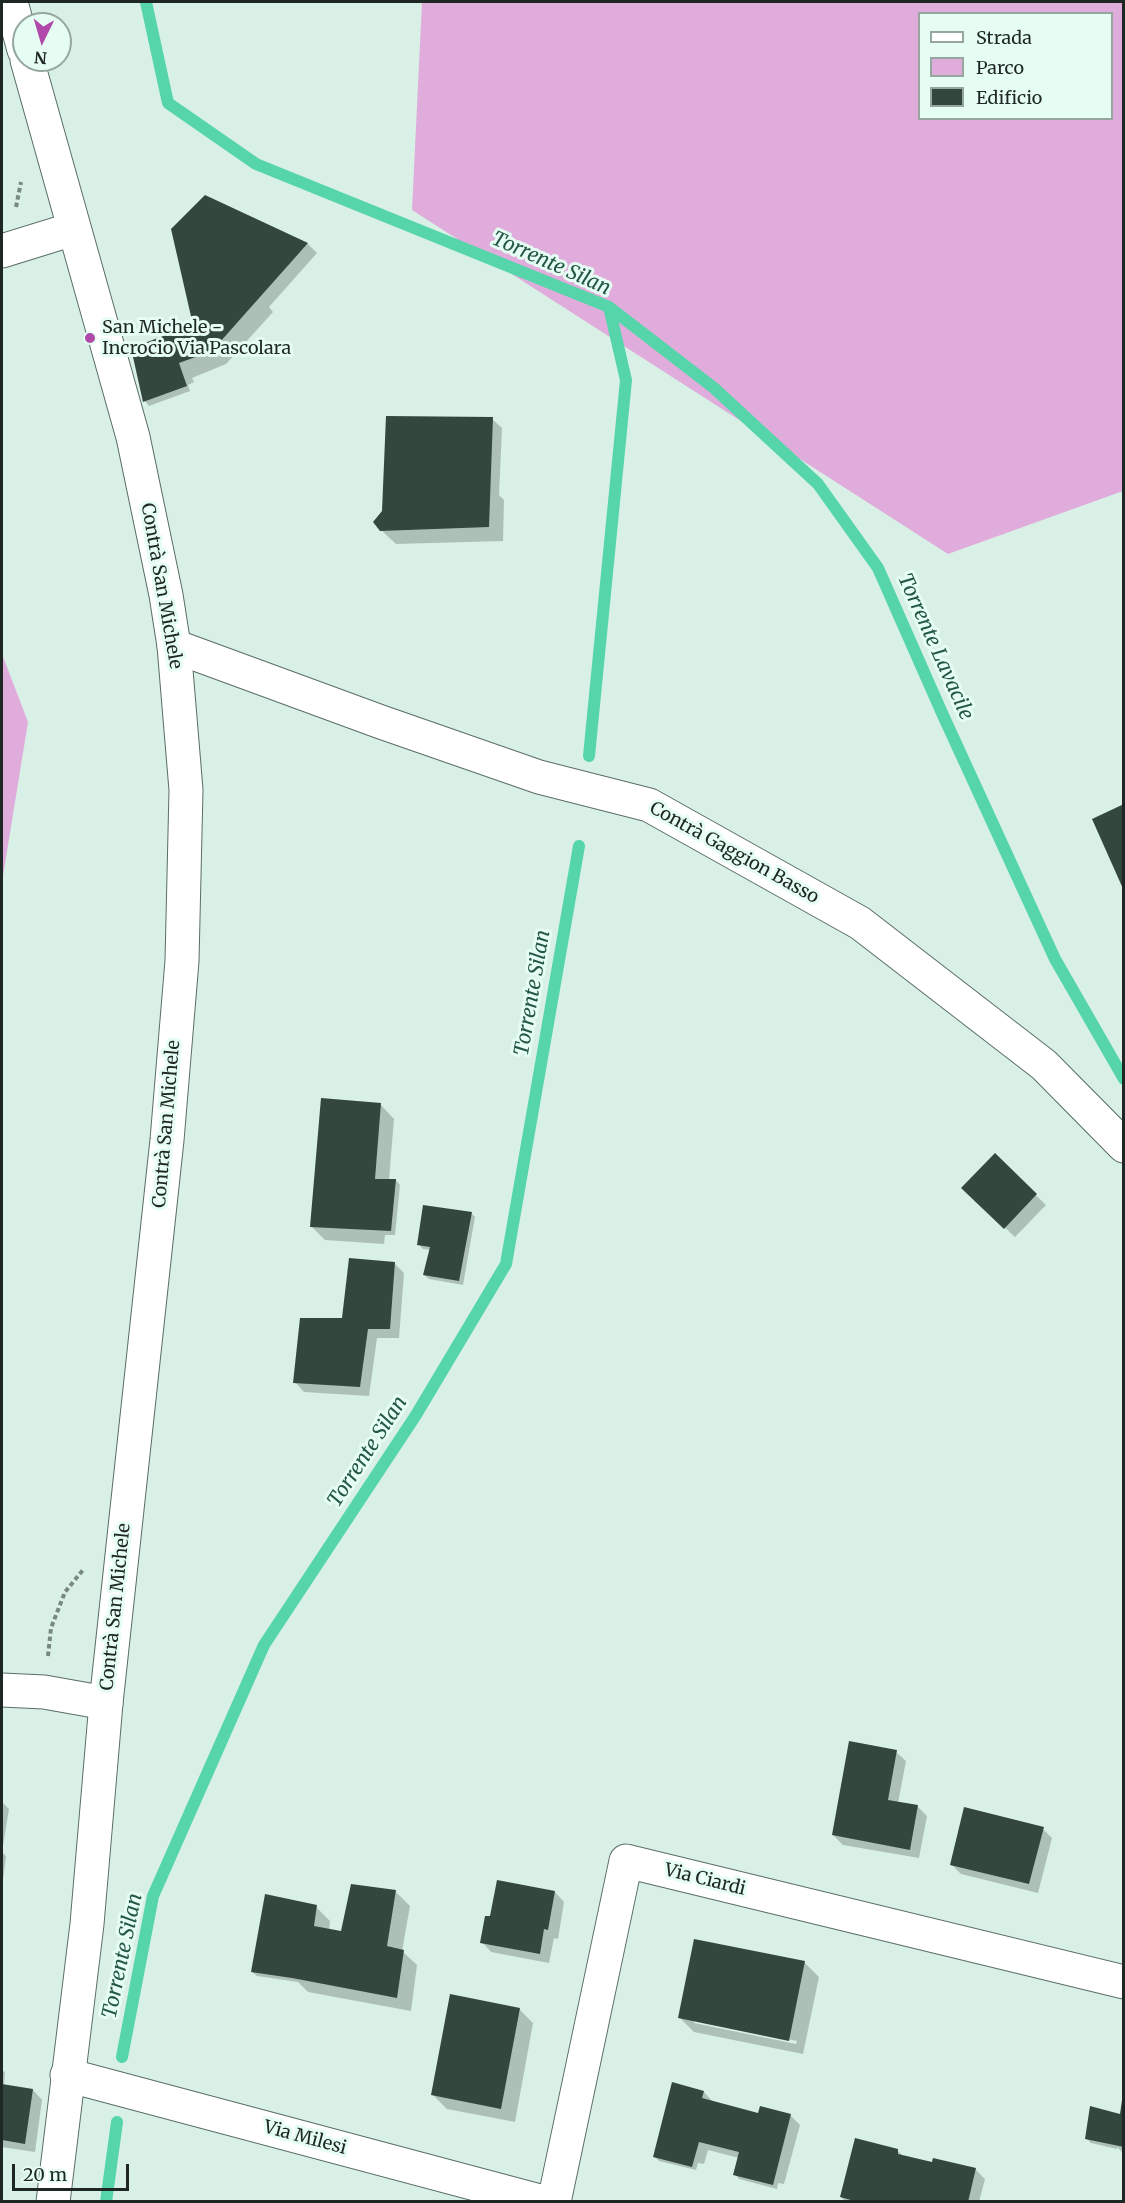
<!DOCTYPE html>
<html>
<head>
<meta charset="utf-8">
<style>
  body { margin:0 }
  #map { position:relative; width:1125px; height:2203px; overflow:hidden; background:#d9f0e6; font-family:Merriweather,serif }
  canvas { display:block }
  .frame { position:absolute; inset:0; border:3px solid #1e2723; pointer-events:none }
  .legend { position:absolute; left:918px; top:12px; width:195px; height:108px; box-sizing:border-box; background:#e6fdf3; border:2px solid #96a7a0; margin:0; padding:8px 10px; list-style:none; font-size:18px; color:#1e2723 }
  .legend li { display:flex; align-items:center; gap:12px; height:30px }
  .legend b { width:30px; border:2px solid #96a7a0 }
  .north { position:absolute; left:12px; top:12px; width:60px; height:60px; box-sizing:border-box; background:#e6fdf3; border:2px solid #96a7a0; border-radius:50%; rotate:185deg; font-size:16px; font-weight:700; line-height:24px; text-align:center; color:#1e2723 }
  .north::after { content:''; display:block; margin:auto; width:21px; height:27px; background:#b149ab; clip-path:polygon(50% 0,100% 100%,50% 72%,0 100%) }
  .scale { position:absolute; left:12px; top:2164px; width:117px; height:27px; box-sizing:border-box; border:3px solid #1e2723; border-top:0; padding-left:8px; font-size:18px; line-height:21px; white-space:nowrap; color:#1e2723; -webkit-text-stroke:4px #e6fdf3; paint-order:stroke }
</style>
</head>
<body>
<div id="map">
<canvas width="1125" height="2203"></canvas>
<div class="frame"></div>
<ul class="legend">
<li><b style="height:8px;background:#fff"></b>Strada</li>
<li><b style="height:16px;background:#e0acdb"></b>Parco</li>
<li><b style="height:16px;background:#34473f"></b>Edificio</li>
</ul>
<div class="north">N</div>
<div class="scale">20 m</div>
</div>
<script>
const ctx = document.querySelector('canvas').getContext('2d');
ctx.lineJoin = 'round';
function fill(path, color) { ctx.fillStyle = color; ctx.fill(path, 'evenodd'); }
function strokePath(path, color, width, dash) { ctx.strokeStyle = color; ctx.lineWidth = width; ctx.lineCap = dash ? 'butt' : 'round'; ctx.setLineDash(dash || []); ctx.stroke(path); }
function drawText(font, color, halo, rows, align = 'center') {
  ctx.font = font + ' Merriweather,serif'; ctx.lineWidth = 6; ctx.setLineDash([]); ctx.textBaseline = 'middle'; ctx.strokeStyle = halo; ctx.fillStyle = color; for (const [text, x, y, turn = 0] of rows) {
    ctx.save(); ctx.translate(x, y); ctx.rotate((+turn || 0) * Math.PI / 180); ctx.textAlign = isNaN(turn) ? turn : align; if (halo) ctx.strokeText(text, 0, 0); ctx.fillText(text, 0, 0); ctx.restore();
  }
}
const green = new Path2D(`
  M422,2h701v489l-175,63 -536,-344zM920,14h192v104h-192z
  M2,654l26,68 -26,160z`);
const shadow = new Path2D(`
  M205,197l103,47 9,9 -48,54 4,5 -47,52 -34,14 2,4 -6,3 2,6 -41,15 -4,-5 -12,-52 62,-23z
  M492,419l10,9 -3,67 5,5 -1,41 -107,3 -15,-14z
  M380,1104l14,15 -5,61h7l4,5 -5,50h-10l-1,9 -59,-4 -14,-14z
  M995,1156l51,49 -31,32 -42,-39z
  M471,1213l4,4 -12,68 -34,-6 -5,-4 7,-25 -8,-1 -4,-4z
  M394,1263l10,10 -5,65h-22l-8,58 -65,-4 -9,-10 48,-63z
  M896,1752l10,9 -8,42 19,3 10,10 -8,42 -76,-13 -10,-10z
  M2,1802l7,7 -7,43 4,4 -4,33z
  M1043,1829l9,9 -14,55 -77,-19 -10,-10z
  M396,1892l14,14 -8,45 15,14 -6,46 -103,-19 -10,-10 -41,-6 -5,-4 64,-65 14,14 -1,9 14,3z
  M555,1892l9,10 -6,37 -4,-1 -5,25 -58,-11 -9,-10 9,-24z
  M695,1941l110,22 14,14 -16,77 -109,-22 -14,-14zM694,2020l103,21 -1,3 -102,-21z
  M519,2009l14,14 -18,99 -68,-13 -14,-14z
  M2,2069l3,4 -1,13 29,4 9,10 -7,52 -33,-5z
  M673,2084l31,8 10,11 45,12h31l10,10 -16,59 -6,-1 -1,6 -38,-10 -4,-5 4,-16 -31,-8 -4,14 -6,-1 -2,7 -37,-9 -5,-5z
  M1124,2102v52l-7,-7v2l-26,-6 -5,-5 35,-22z
  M897,2150l7,7 29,7 42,5 10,10 -6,23h-133l-5,-5z`);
const stream = new Path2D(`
  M146,2l22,101 88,61 353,143 17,73 -37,376
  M609,307l105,81 104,96 60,84 64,145 113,246 69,120
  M122,2057l31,-161 111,-251 152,-230 90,-151 73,-418
  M106,2202l11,-80`);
const building = new Path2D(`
  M205,195l103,48 -96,108 -33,12 8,23 -44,16 -12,-54 62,-23 -22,-96z
  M386,416l107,1 -4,110 -109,4 -7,-9 9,-11z
  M1124,804v87l-32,-72z
  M321,1098l60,5 -6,76h21l-5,52 -81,-4z
  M995,1153l42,41 -33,35 -43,-41z
  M423,1205l49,7 -13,69 -36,-6 7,-28 -13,-2z
  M349,1258l46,4 -5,67h-22l-8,58 -67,-4 7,-65h42z
  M849,1741l48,9 -9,50 30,5 -8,45 -78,-15z
  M964,1807l80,20 -15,57 -79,-19z
  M497,1880l58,11 -7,39 -4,-1 -4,25 -60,-11 5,-27h5z
  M351,1884l45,6 -9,56 17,4 -7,48 -105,-20 -41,-6 14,-78 52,11 -3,21 27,5z
  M694,1939l111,22 -16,80 -111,-23z
  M450,1994l70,14 -19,101 -70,-14z
  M672,2082l32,9 -2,7 56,15 2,-7 31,8 -18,71 -40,-10 6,-23 -40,-10 -7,25 -39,-10z
  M2,2084l31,5 -8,55 -23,-4z
  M1122,2100l2,47 -39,-8 5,-33 30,8z
  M855,2138l43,11v5l34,8 1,-4 43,10 -8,34h-110l-18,-5z`);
const path = new Path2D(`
  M16,207l5,-25
  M48,1656l3,-28 14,-36 18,-22`);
const street = new Path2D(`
  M2,251l71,-22
  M174,646l207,76 158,55 110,28 211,118 184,142 80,81
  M2,1690l42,2 62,11
  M67,2075l476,127
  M554,2202l72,-341 498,121`);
const secondary = new Path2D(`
  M11,2l13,48
  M27,60l106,377 33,158 8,51 12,144 -4,171 -15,179 -61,563 -19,221 -34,278`);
const markers = [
  [90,338,6,"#b149ab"]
];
const poiNames = [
  ["San Michele -",102,328],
  ["Incrocio Via Pascolara",102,349]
];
const streetNames = [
  ["Contrà San Michele",161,586,80],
  ["Contrà Gaggion Basso",734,853,29],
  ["Contrà San Michele",167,1124,-85],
  ["Contrà San Michele",116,1607,-84],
  ["Via Ciardi",705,1880,14],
  ["Via Milesi",305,2138,15]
];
const waterNames = [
  ["Torrente Silan",551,264,24],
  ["Torrente Lavacile",935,647,66],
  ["Torrente Silan",533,993,-80],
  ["Torrente Silan",368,1452,-57],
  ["Torrente Silan",123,1956,-78]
];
fill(green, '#e0acdb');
fill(shadow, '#0003');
strokePath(stream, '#56d5ab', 12);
fill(building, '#34473f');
strokePath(street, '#5a6e65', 35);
strokePath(secondary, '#5a6e65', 35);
strokePath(path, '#788881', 4, [4.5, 3]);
strokePath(street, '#fff', 33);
strokePath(secondary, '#fff', 33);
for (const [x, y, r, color] of markers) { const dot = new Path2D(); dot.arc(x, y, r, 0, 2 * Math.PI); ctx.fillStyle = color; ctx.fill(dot); strokePath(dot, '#e6fdf3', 2); }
drawText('18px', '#1e2723', '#e6fdf3', poiNames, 'left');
drawText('18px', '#1e2723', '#e6fdf3', streetNames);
drawText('italic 20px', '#245746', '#e6fdf3', waterNames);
</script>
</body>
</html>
